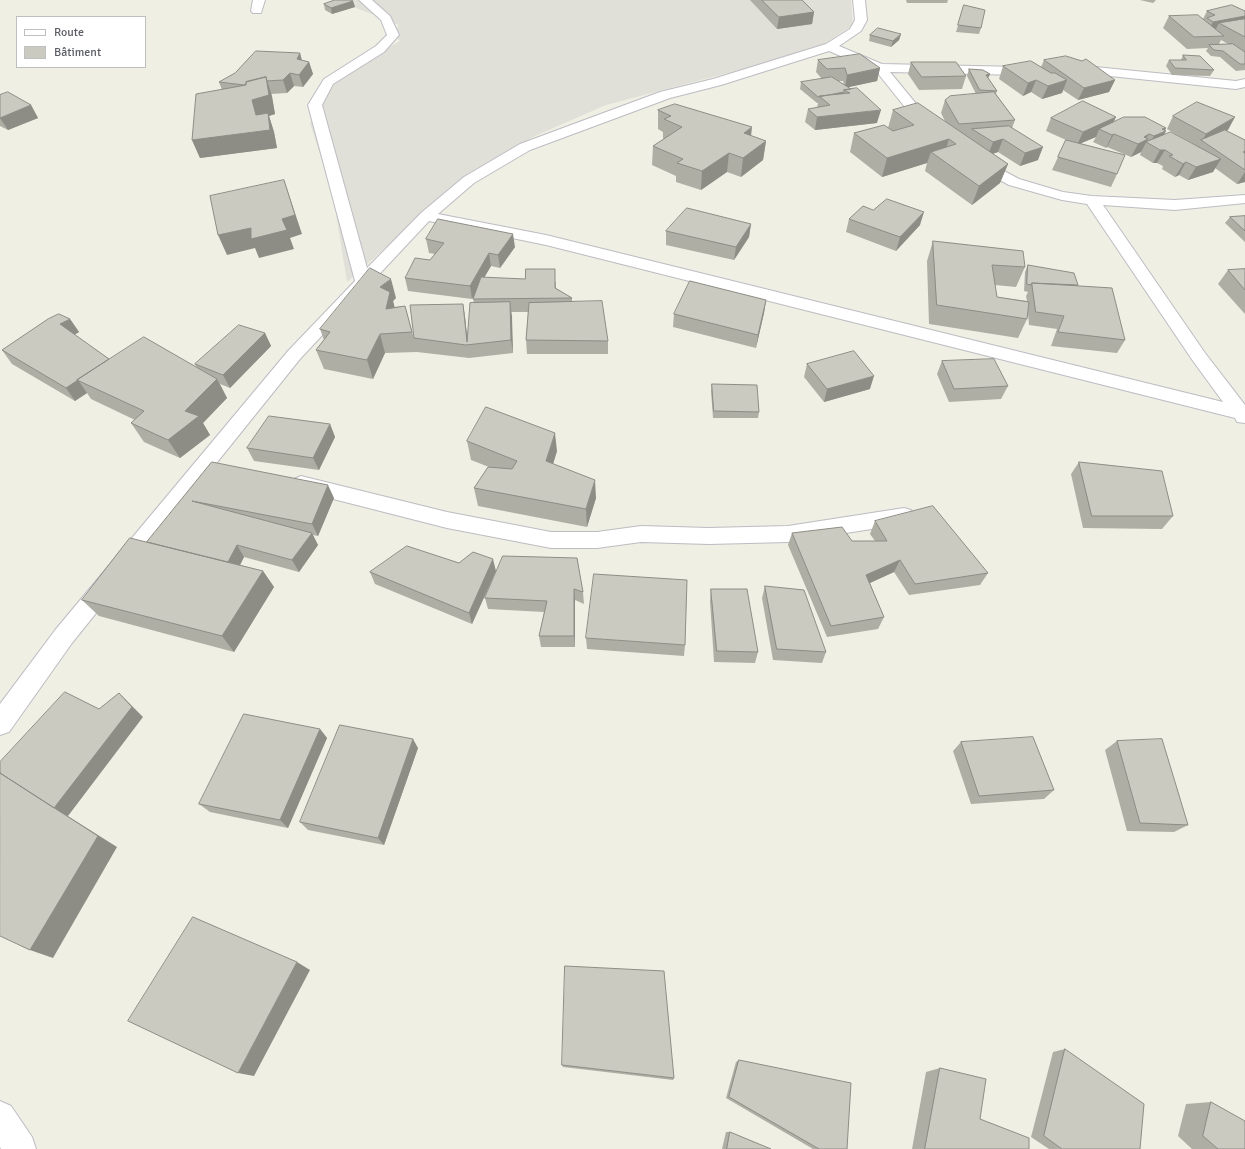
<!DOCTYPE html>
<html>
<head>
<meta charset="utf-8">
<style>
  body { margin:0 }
  #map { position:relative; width:1245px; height:1149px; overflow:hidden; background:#efefe4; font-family:Signika,sans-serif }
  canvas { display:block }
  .legend { position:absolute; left:16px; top:16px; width:130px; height:52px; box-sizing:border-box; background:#fff; border:1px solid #bebfc1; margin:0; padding:5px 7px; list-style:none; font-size:12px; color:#5c5e65 }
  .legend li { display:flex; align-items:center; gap:8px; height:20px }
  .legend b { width:20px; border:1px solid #bebfc1 }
</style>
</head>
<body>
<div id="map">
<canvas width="1245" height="1149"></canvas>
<ul class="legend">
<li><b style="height:5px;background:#fff"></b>Route</li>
<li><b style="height:11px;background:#cacac0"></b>Bâtiment</li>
</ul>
</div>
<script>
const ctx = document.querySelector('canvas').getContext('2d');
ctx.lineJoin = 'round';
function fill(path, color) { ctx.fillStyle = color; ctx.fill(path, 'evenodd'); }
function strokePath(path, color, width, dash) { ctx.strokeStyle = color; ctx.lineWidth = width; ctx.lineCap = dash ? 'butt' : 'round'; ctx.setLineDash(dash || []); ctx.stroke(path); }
const industrial = new Path2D(`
  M336,0h515l2,25 -38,25 -209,55 -71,31 -66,37 -122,109 -14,-87 -23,-72 29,-46 61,-36 -7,-6 6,-10z`);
const minor = new Path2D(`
  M253,0h12l-4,13h-8l-2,-2z
  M359,0h13l18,16 9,19 -15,17 -51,32 -11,21 45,163 54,-55 43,-36 56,-33 140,-52 53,-13 113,-35 24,-15 5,-9 -2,-20h12l2,20 -6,11 -22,15 43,18 139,3 12,-2 4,1 2,3 -2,3 -16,3 -131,-3 46,56 -2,3h-10l-48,-60 -47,-20 -108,34 -51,13 -140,52 -56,33 -36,31 108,21 677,167 -30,-41 -106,-157 -25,-4 -53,-15 -37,-20 -2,-3 2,-3 5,-1 5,1 37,20 44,13 29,4 83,4 70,-5v8l-70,7 -72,-5 102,148 40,52v18l-8,-1 -2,-4 -689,-173 -117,-24 -129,138 -228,284 -63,89 -9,3v-31l56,-75 232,-278 67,-70 -47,-176 16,-26 52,-33 11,-11 -6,-15z
  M1075,65l161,16 9,-2v8l-9,2 -165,-17 -2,-3 2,-3z
  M301,476l146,36 104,20h46l44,-6 68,2 79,-2 116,-18 7,2 3,6 -3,6 -7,2 -116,18 -79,2 -68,-2 -44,6h-46l-104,-20 -153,-39 -3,-5 3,-5z
  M0,1101l11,5 21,31 4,12h-35l-1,-2z`);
const wall = new Path2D(`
  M750,0h52l12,12 -2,12 -35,5z
  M906,0h42l-1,3h-40z
  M1140,0h16l-3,3z
  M353,1l2,6 -23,7 -7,-4 -1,-6z
  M964,5l17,23 -2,6 -23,-2z
  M1207,11h38v59l-9,1 -16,-14 -9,-1 -5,-5 2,-3 -21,1 -24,-21 6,-12 34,3zM1221,40l7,4h-9z
  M901,34l-2,6 -8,7 -22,-6 1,-6z
  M300,53l2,7 7,2 4,12 -10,13 -9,-1 -7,7 -16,1 4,20 -6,2 5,16 3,16 -77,10 -8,-18 30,-50 -3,-8z
  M1183,55l31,15 -4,6 -38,-1 -6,-9 3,-6h12z
  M818,60l62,8 -3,13 -29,6 29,36 -62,7 -10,-8 3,-13 9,-1 1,-5h-1l-17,-14 1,-7 21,-3 -6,-7zM838,81h5l1,4z
  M1044,60l71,20 -6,12 -31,8 -15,-10 -1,3 -20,6 -11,-7 -8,4 -24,-17 4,-13 38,1z
  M911,62l55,14 -4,13 -43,1 -11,-16z
  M969,69l21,5 -2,4 9,13 -1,3 19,26 -3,8 26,32 -18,6 -22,-14 -5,2 15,10 -8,19 -28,22 -47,-34 2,-8 -45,14 -32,-25 4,-19 34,-5 5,-18 53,13 -5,-10 4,-13 31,-6 -9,-18z
  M0,95l31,10 7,13 -30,12 -8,-4z
  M658,110l93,26 15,5 -3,19 -22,17 -14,-5 -26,18 -25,-8v-6l-24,-11 1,-19 11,-7 -1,-1v-6l-5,-3z
  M1173,116l55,14 -2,1 19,9v42l-8,2 -22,-16 -2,4 -25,8 -9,-5 -4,2 -13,-8 1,-3 -6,-3h-4l-13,-8 1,-3 -10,5 -24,-10 -1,1 -13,-6 3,-5 -15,6 36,31 -6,13 -59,-17 14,-30 -20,-9 5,-13 63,4 52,6 -1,3 -1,4 33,11 -30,-17z
  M873,210l47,15 -24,26 -50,-19 3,-13z
  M1245,216v26l-20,-19 5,-6z
  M751,224l-2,13 -15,23 -68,-15v-14z
  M426,239l89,8 -15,21 -9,-2 -7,11 72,5v6l16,10v4l36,39v13h-81l-1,-14 2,-28h-17l2,41 -44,5 -52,-6 -32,1 -12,26 -49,-10 -8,-19 8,-10 -4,-11 76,-31 -3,3 1,6 11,-1 9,32 49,-34 2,13 2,19 7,-33 -1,-4 2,-4 -3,4 -64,-8 -3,-13 25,-18 5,-6 -6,-1z
  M933,241l92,26 -9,20 -21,-2 2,12 30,4 -1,-5 2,-4 -4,-1 1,-19 3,-7 50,20 47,55 -8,13 -66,-7 6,-17 -28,-4 -1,-12 -1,6 -9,19 -89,-14 -2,-63z
  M1245,269v45l-27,-30 10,-14z
  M766,300l-2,13 -8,35 -83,-21 1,-13z
  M70,319l9,13 -5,3 35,24 88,9 -2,-4 70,-31 6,13 -41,42 -10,-4 7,14 -24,25 7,12 -30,23 -36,-16 -13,-19 4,-3 -44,-21 -4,-6 -12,8 -63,-37 -10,-14z
  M942,361l66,25 -7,13 -52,3 -12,-28z
  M807,364l63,25 -46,13 -20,-25z
  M712,384l47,28 -1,6h-45l-2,-27z
  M330,424l5,13 -16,33 -65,-9 -7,-13z
  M467,441l90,10 -4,13 43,34 -9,29 -109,-21 -4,-18 15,-21 -18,-7z
  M212,462l122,36 -16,38 -5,-1 5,10 -19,27 -55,-15 -4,8 23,6 11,16 -40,65 -135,-36 -17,-16 65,-58z
  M1079,462l94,54 -11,13 -79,-1 -12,-54z
  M875,521l113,52 -8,12 -71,10 -15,-23 -24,11 14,34 -6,12 -51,8 -39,-92 4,-12 60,8h23l-5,-7z
  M577,558l6,34 1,12 -9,-4v47h-34l-2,-11 5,-24 -56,-3 -3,-11z
  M459,563l37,8 -24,53 -97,-40 -5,-12z
  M765,586l61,66 -4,11 -49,-3 -11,-62z
  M711,589l47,63 -3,11 -41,-1 -4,-61z
  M586,638l99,7 -1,11 -97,-7z
  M320,729l7,9 -39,90 -78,-16 -11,-8z
  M1117,741l71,84 -14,7 -47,-1 -22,-81z
  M961,742l93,48 -10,9 -73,5 -18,-53z
  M418,748l-34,97 -76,-15 -8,-8z
  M1065,1049l75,100h-91l-18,-12 22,-85z
  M739,1060l108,89h-34l-87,-51 10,-36z
  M562,1065l112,13 -1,2 -110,-13z
  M940,1068l40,51 49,30h-117l14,-77z
  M1211,1102l34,47h-53l-14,-13 8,-32z
  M726,1132h4l41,17h-49z`);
const shadedWall = new Path2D(`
  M353,1l2,6 -23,7 -1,-6z
  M814,12l-2,12 -35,5 2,-12z
  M1245,16v5l-26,2 -5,10 -8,1 7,-12z
  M901,34l-2,6 -8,7 2,-6z
  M300,53l3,13 -6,-7z
  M309,62l4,12 -10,13 -4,-12z
  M880,68l-3,13 -32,7 2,-13z
  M290,73l4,13 -7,7 -4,-13z
  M990,74l-3,6 -1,-5z
  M266,77l6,19 3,18 -6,2 5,16 3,16 -77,10 -8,-18 60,-40z
  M1036,80l-5,12 -8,4 5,-13z
  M1067,80l-5,13 -20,6 6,-13z
  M1115,80l-6,12 -31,8 6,-12z
  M844,92l-2,6 -23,-1z
  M31,105l7,13 -30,12 -8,-12z
  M881,110l-4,13 -62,7 2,-13z
  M1116,117l-6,13 -11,-1 -3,8 -19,8 6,-13z
  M1235,117l-7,13 -22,13 -4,-2 4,-7z
  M752,127l-2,19 -6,-13z
  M1166,128l-2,4 2,-1 -7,13h-9l4,-8 8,-7z
  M1114,134l-7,13 -1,1 6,-13z
  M1149,134l-4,6 3,-1 -7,13 -10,5 7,-13 6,-7z
  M949,139l-6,19 -12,-6 -4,11 -45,14 5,-19z
  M1003,139l-5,13 -10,3 5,-13z
  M766,141l-3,19 -22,17 2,-19z
  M1043,147l-5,13 -18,6 5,-13z
  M1160,150h5l-8,13h-4z
  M729,153l-2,19 -26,18 1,-19z
  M1221,159l-8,13 -25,8 8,-13z
  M1186,162l-7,13 -4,2 8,-13z
  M1008,164l-8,19 -28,22 7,-19z
  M1245,172v10l-8,2z
  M284,180l18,54 -12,4 4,11 -35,9 -4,-10 -28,7 -9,-20 64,-16z
  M924,212l-4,13 -24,26 4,-14z
  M751,224l-2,13 -15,23 2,-13z
  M513,234l2,13 -15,21 -2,-13z
  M489,253l2,13 -19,33 -2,-13z
  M391,279l5,19 -3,3 3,11 -4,16 -12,-41z
  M766,300l-2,13 -8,35 2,-13z
  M510,302l2,14 1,37 -2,-13z
  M463,304l2,13 3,28 -1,-3z
  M70,319l9,13 -10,6 -9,-14z
  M265,333l6,13 -41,42 -7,-13z
  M380,334l5,19 -12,26 -6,-19z
  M874,376l-4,13 -46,13 3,-13z
  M217,379l10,19 -24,25 7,12 -30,23 -12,-18 17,-29z
  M78,380l9,13 -12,8 -9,-13z
  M330,424l5,13 -16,33 -6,-12z
  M555,433l2,18 -9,29 -2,-19z
  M595,480l1,18 -9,29 -1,-18z
  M328,485l6,13 -16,38 -6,-12z
  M312,533l6,12 -19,27 -7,-12z
  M237,545l7,12 -10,20 -8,-11z
  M493,559l3,12 -24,53 -3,-11z
  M900,560l-6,12 -33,15 5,-12z
  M263,571l11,16 -40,65 -12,-16z
  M574,589l1,11v47l-1,-11z
  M119,693l24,24 -75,99 -2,-1 51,32 -64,111 -23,-8 25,-143z
  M320,729l7,9 -39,90 -8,-8z
  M413,739l5,9 -34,97 -6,-7z
  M297,962l13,8 -56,106 -16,-3z`);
const building = new Path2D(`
  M335,0h16l2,1 -22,7 -7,-4z
  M762,0h40l12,12 -35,5z
  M964,5l21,5 -4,18 -23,-3z
  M1232,5l13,6v5l-32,6 -6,-4 8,-3 -8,-4z
  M1198,15l26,21 -30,1 -25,-21z
  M1245,19v18l-26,-14z
  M878,28l23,6 -8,7 -23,-6z
  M1233,44l12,8v12h-5l-17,-13 -9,-1 -5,-5z
  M256,51l44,2 -3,6 12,3 -10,13 -9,-2 -7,7 -16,1 -1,-4 -20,5v2l-2,1 -25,-3 16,-9z
  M860,54l20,14 -33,7 -2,-7 -18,1 -9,-9z
  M1183,55l17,1 14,14 -39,-2 -6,-8h17z
  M1066,56l16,5 4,-2 29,21 -31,8 -40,-28z
  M1031,61l20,12h4l12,7 -19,6 -12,-6 -8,3 -25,-17z
  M911,62h45l10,14 -44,1z
  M969,69l14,1 7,4 -4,1 11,16 -17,-1z
  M266,77l3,18 -17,5 4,15 12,-2 2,17 -78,10 4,-46 50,-9v-3z
  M832,77l19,12 -7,1v2l-26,5 -17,-15z
  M857,88l24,22 -64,7 -9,-8 22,-4 -11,-9 31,-3 -6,-3z
  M8,92l23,13 -31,13v-23z
  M994,92l21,28 -56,4 -14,-24 5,-4z
  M1083,101l33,16 -33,15 -32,-14z
  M1197,102l38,15 -29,17 -33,-18z
  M918,103l90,61 -29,22 -48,-34 25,-8 -7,-5 -62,19 -33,-25 30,-8 9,6 21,-6 -21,-15z
  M675,104l77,23 -8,6 22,8 -23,17 -14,-5 -27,18 -25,-8 6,-4 -30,-13 29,-19 -18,-8 7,-3 -13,-6z
  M1124,117h21l21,11 -4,1 4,2 -12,5 -5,-2 -5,3 4,2 -10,5 -24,-10 -2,1 -13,-6z
  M1009,126l34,21 -18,6 -22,-14 -10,3 -21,-13z
  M1225,130l20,10v11l-2,1 2,1v17l-44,-30z
  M1171,132l50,27 -25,8 -10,-5 -3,2 -14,-8 4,-1 -8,-5h-5l-14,-8z
  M1066,140l59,15 -8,19 -59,-17z
  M284,180l11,35 -13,4 5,11 -36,9v-11l-33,7 -8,-39z
  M887,199l37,13 -24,25 -51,-18 14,-13 10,4z
  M687,208l64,16 -15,23 -70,-16z
  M1245,216v15l-15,-14z
  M438,219l75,15 -15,21 -9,-2 -19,33 -65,-8 10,-20 15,2 14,-17 -18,-4z
  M933,241l90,10 2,16 -33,-2 5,32 32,5 -2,17 -90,-14z
  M1028,265l46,8 4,12 -46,-2 -1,2 -4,-1z
  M370,268l21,11 -11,8 10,5 -4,17 19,-3 7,26 -32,2 -13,26 -51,-10 14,-18 -10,-3z
  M526,269h29v19l17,10 -99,1 8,-22 44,2z
  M1245,269v21l-17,-20z
  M690,281l76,19 -8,35 -84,-21z
  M1032,283l80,5 13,52 -67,-8 6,-16 -28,-4z
  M602,301l6,40 -82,-1 3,-37z
  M510,302l1,38 -45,5 -52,-7 -4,-33 53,-1 4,38 3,-39z
  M59,314l11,5 -10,5 49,35 -32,21h1l-12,8 -64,-38 46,-31z
  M239,325l26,8 -42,42 -28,-11z
  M144,337l73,42 -32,32 14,5 -31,24 -37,-17 13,-12 -67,-31z
  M854,351l20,25 -47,13 -20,-25z
  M994,359l14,27 -54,3 -12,-28z
  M712,384l45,1 2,27 -45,-1z
  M486,407l69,26 -9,28 49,19 -9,29 -112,-21 14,-21 24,2 5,-8 -50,-20z
  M269,416l61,8 -17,34 -66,-10z
  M212,462l116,23 -16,39 -120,-23 120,32 -20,27 -55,-15 -9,17 -81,-20z
  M1079,462l83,9 11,45h-81z
  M933,506l55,67 -73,11 -15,-24 -34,15 18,42 -53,9 -39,-93 50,-6 10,14h35l-12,-20z
  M130,538l133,33 -41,65 -140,-36z
  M407,546l52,17 14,-11 20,7 -24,54 -99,-41z
  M503,556l74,2 6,34 -9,-3v47h-35l8,-35 -62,-3z
  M594,574l93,6 -2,65 -99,-7z
  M765,586l39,4 22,62 -49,-3z
  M711,589h36l11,63 -41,-1z
  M65,692l34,17 20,-16 13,14 -78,101 -54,-35v-11z
  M244,714l76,15 -40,91 -81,-16z
  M340,725l73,14 -35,99 -78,-16z
  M1033,737l21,53 -75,6 -18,-54z
  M1162,739l26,86 -48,-2 -23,-82z
  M0,773l98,63 -68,114 -30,-14z
  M193,917l104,45 -59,111 -110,-52z
  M565,966l99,5 10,107 -112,-13z
  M1065,1049l79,55 -4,45h-78l-18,-13z
  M739,1060l112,23 -4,66h-28l-90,-52z
  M940,1068l46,11 -6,40 49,19v11h-104z
  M1211,1102l34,19v28h-27l-15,-13z
  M730,1132l41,17h-44z`);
fill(industrial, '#e0e0d8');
strokePath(minor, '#bcbcc3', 2);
fill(minor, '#fff');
fill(wall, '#aeaea5');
fill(shadedWall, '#8d8d86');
fill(building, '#cacac0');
strokePath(building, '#8d8d86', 1);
</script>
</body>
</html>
